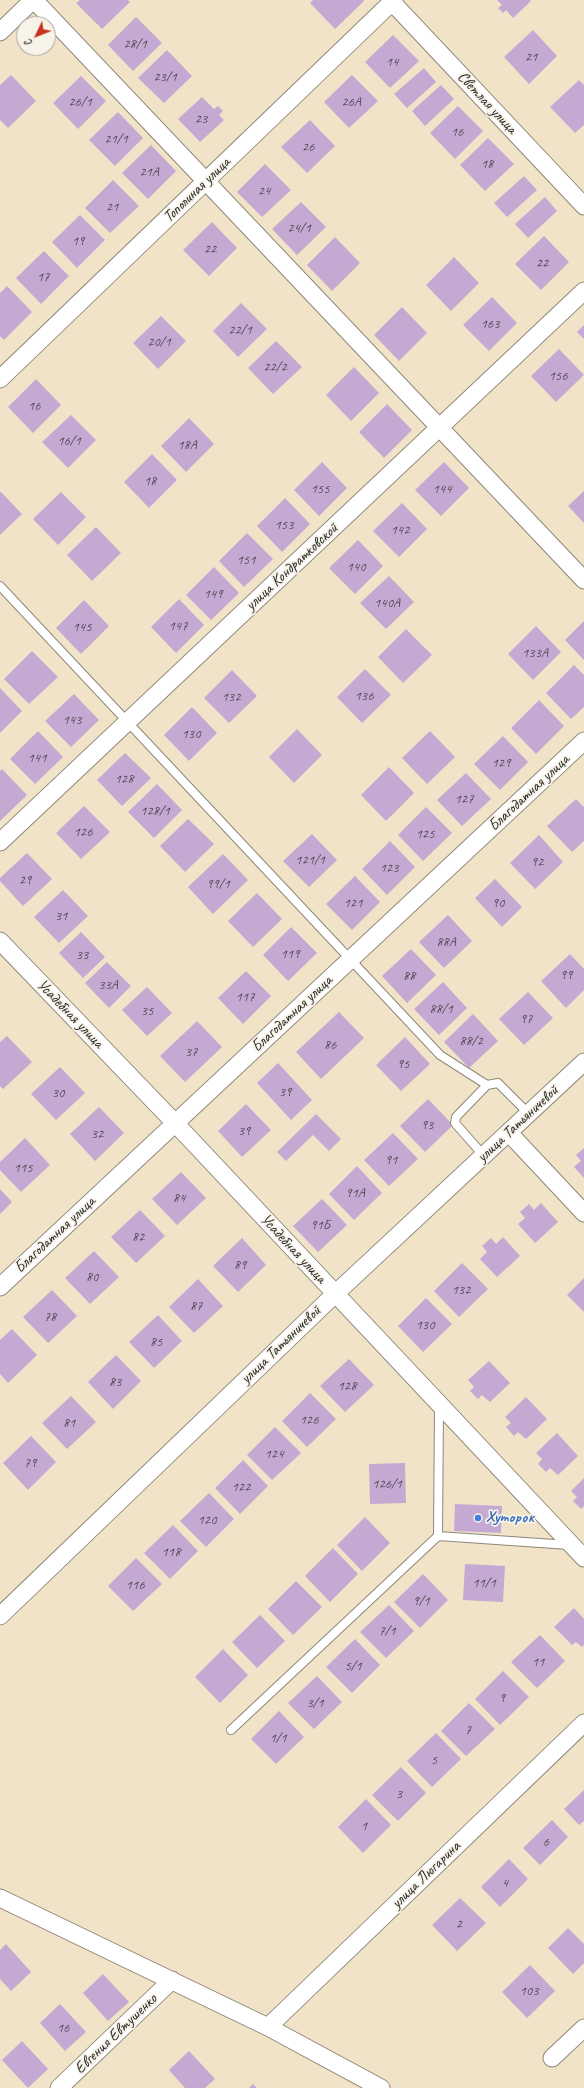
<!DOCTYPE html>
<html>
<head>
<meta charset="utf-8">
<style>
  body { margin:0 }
  #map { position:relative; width:584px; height:2088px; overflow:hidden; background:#f1e3c7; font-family:Caveat,sans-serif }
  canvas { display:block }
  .north { position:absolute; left:16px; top:16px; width:40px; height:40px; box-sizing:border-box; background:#f7f3e8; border:1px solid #a5a39c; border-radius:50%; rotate:227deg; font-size:11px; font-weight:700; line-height:16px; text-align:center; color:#2b2b2b }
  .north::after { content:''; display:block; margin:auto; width:14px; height:18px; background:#c8321e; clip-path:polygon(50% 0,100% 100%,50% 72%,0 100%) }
</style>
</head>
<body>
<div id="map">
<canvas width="584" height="2088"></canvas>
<div class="north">С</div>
</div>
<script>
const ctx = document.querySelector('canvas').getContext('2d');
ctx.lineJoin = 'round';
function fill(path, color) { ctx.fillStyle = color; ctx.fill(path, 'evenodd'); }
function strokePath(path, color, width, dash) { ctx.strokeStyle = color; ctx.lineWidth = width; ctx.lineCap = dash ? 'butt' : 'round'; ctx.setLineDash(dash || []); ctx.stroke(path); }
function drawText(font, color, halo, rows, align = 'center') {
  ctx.font = font + ' Caveat,sans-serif'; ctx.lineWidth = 3.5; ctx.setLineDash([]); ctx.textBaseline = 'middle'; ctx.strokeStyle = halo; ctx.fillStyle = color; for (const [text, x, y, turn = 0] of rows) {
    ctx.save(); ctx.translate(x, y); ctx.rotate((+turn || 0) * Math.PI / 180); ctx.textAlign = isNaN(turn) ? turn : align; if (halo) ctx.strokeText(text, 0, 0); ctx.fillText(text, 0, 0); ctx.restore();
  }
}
const building = new Path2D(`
  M80,0h48l2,2 -28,27 -26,-26z
  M313,0h50l1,1 -29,28 -25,-26z
  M497,0h33l1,1 -18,17 -7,-8 -3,3 -5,-5 4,-3z
  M136,17l26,26 -29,28 -25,-26z
  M533,30l24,26 -28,28 -25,-27z
  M393,35l26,26 -29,27 -25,-26z
  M167,50l25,26 -28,27 -26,-25z
  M424,68l12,14 -29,26 -13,-14z
  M11,75l25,26 -28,27 -8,-8v-35z
  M352,75l26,26 -29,27 -25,-26z
  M81,76l25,25 -28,28 -25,-26z
  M579,80l5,5v40l-9,8 -25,-26z
  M441,85l13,14 -29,27 -13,-15z
  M202,97l12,12 4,-3 5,5 -4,4 5,5 -24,22 -22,-23z
  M458,106l25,25 -28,28 -25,-26z
  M118,112l25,26 -28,28 -26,-26z
  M310,120l25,26 -28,27 -26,-26z
  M488,138l26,26 -29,27 -25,-26z
  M151,145l25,26 -28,28 -26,-26z
  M265,164l26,26 -29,27 -25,-25z
  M524,176l13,14 -30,27 -13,-14z
  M113,180l26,26 -29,27 -25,-25z
  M545,197l12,14 -29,27 -13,-14z
  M301,202l25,25 -29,28 -25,-26z
  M80,215l25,25 -28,28 -25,-26z
  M212,222l25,26 -28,28 -26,-26z
  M544,236l25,26 -28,28 -26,-26z
  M335,237l25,26 -28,28 -25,-26z
  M44,251l25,25 -28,28 -25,-26z
  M454,257l25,26 -28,28 -25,-26z
  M7,286l25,26 -28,28 -4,-4v-43z
  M492,297l25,26 -28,28 -26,-26z
  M241,303l26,26 -29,28 -25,-26z
  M402,307l25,26 -28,28 -25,-26z
  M161,316l25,25 -28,28 -25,-26z
  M584,325v14l-7,-7z
  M276,341l26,26 -29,27 -25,-26z
  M559,349l25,26 -28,27 -25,-26z
  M354,367l25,26 -28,28 -25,-26z
  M36,379l25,26 -28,28 -25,-26z
  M387,404l25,26 -28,28 -25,-26z
  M71,415l25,25 -28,28 -26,-26z
  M189,418l25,26 -28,28 -25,-26z
  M152,454l25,26 -28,28 -25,-26z
  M322,462l25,26 -28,28 -25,-26z
  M444,462l25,26 -28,28 -26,-26z
  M0,491l22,23 -22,21z
  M584,491v32l-16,-17z
  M61,492l25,25 -28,28 -25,-26z
  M285,498l25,26 -28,28 -25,-26z
  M402,503l25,26 -28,28 -26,-26z
  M96,527l25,26 -29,28 -25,-26z
  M247,533l26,26 -29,28 -25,-26z
  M358,540l25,26 -28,28 -26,-26z
  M214,567l25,26 -28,27 -25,-25z
  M389,576l25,26 -28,27 -26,-26z
  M179,599l25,26 -28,28 -25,-26z
  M84,600l25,26 -28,28 -25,-26z
  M584,621v39l-19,-20z
  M536,626l25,26 -28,28 -25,-26z
  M406,629l26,26 -29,28 -25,-26z
  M32,651l26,26 -29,27 -25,-25z
  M574,665l10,10v32l-13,12 -25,-26z
  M365,669l26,26 -29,28 -25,-26z
  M232,670l25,26 -28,27 -25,-25z
  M0,688l22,23 -22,22z
  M74,694l25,26 -28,27 -26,-26z
  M539,700l25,26 -28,28 -25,-26z
  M192,707l25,26 -28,28 -25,-26z
  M297,729l25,26 -28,28 -25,-26z
  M38,731l25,26 -28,27 -25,-25z
  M430,731l25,26 -28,27 -25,-26z
  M503,736l25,26 -28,28 -26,-26z
  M125,753l26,25 -29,28 -25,-26z
  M389,767l25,26 -28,28 -25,-26z
  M2,769l25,26 -27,26v-50z
  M466,773l25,26 -29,27 -25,-26z
  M157,784l25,26 -28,28 -26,-26z
  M576,799l8,8v34l-12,11 -25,-26z
  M84,806l26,26 -29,27 -25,-26z
  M426,807l26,26 -29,28 -25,-26z
  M188,819l26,25 -29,28 -25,-26z
  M312,834l25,26 -28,27 -26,-26z
  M539,835l24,27 -28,27 -25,-26z
  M390,841l25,26 -28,28 -25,-26z
  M27,853l25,26 -29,27 -23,-25v-3z
  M223,854l25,26 -35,34 -25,-27z
  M355,876l25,26 -28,28 -26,-26z
  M495,879l27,28 -20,20 -27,-29z
  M63,890l25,26 -29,27 -25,-26z
  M257,893l25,26 -29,28 -25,-26z
  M448,915l24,26 -28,27 -25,-26z
  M291,927l26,26 -29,28 -25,-26z
  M81,932l24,25 -22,21 -24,-25z
  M411,949l25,26 -29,28 -25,-27z
  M570,954l14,15v21l-18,18 -25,-27z
  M107,962l24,24 -22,22 -24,-25z
  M246,971l25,25 -28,28 -25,-26z
  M443,982l24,26 -28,27 -25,-26z
  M147,987l25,26 -25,23 -25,-26z
  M528,992l25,26 -29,27 -25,-26z
  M339,1012l25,26 -43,41 -25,-27z
  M473,1014l25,27 -29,27 -25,-26z
  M197,1021l25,26 -37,35 -25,-26z
  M7,1036l25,26 -29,27 -3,-3v-44z
  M405,1037l25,27 -29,27 -25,-26z
  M278,1063l34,37 -21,20 -34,-37z
  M60,1067l25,26 -29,27 -25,-26z
  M428,1099l25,26 -28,27 -25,-26z
  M246,1104l25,26 -29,27 -24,-26z
  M99,1107l25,26 -29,28 -25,-27z
  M316,1114l25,25 -12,12 -16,-16 -27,26 -9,-9z
  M393,1133l25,26 -29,27 -25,-26z
  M25,1138l25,27 -29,27 -21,-22v-8z
  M584,1148v30l-10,-11 7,-6 -5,-6z
  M357,1166l25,27 -28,27 -25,-26z
  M181,1172l25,26 -29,27 -25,-26z
  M0,1189l12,13 -12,12z
  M322,1199l25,26 -29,27 -25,-26z
  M541,1203l17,19 -23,21 -17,-19 7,-6 -5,-6 9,-8 5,6z
  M140,1210l25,26 -29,27 -25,-26z
  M503,1237l17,19 -23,21 -17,-18 7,-7 -5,-6 9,-8 5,6z
  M242,1238l24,27 -28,27 -25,-26z
  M94,1251l25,26 -29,27 -25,-26z
  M462,1263l26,26 -29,28 -25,-26z
  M584,1278v34l-17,-17z
  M198,1279l25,27 -29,27 -25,-26z
  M52,1290l25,26 -29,27 -25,-26z
  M426,1298l26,26 -29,28 -25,-26z
  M158,1315l24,26 -28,27 -25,-26z
  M12,1329l25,26 -29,28 -8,-9v-34z
  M116,1355l25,26 -28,28 -25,-27z
  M349,1359l25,26 -29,27 -25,-26z
  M489,1361l21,22 -20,19 -8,-7 -4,4 -8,-8 4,-4 -6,-7z
  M310,1393l26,26 -29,28 -25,-26z
  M71,1396l25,26 -29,27 -25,-26z
  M526,1397l21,22 -21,20 -8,-7 -4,4 -8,-9 5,-4 -6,-6z
  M275,1427l26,26 -29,27 -25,-25z
  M557,1433l21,23 -20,19 -8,-7 -4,4 -8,-8 4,-5 -6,-6z
  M31,1436l25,26 -28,28 -25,-27z
  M243,1460l25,26 -28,28 -25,-26z
  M405,1463l1,40 -36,1 -1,-40z
  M584,1478v28l-3,3 -8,-8 4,-4 -6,-6z
  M209,1493l25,26 -28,28 -26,-26z
  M455,1504l47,2 -1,27 -47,-2z
  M365,1517l25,26 -28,28 -25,-26z
  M173,1525l25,26 -28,28 -26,-26z
  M333,1548l25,26 -28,28 -25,-26z
  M136,1558l26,26 -29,27 -25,-25z
  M465,1564l40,2 -2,36 -40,-2z
  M423,1574l25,26 -28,28 -26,-26z
  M296,1581l26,26 -29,28 -25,-26z
  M389,1605l25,26 -28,27 -26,-26z
  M574,1608l10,11v26l-2,2 -6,-5 -4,3 -18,-18z
  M260,1615l25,26 -28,27 -25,-26z
  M540,1635l25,26 -28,27 -26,-26z
  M355,1639l25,26 -28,28 -26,-26z
  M223,1649l25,26 -28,28 -25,-26z
  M503,1671l26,26 -29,28 -25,-26z
  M317,1676l25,26 -28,27 -26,-26z
  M469,1703l26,26 -29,27 -25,-25z
  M279,1711l25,26 -28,27 -25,-25z
  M436,1733l25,26 -29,28 -25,-26z
  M401,1767l25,26 -28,28 -26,-26z
  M584,1790v31l-5,4 -15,-16z
  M366,1799l25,26 -28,28 -25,-26z
  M552,1820l16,17 -28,28 -17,-17z
  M509,1859l19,20 -28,28 -19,-20z
  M460,1898l26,25 -29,28 -25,-26z
  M568,1928l16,16v19l-11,11 -25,-26z
  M6,1944l25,28 -20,19 -11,-12v-29z
  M530,1965l25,26 -28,27 -25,-26z
  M103,1974l26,28 -21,19 -25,-28z
  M60,2004l26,28 -21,19 -25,-28z
  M22,2041l26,28 -20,19 -26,-28z
  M189,2051l26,28 -10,9h-20l-16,-18z
  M253,2084l4,4h-8z`);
const service = new Path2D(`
  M0,586l440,469 47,30 11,-2 31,31
  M484,1156l-29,-33 1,-6 31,-32
  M438,1536l131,9
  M231,1730l207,-194 1,-130`);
const minor = new Path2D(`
  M34,0l550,580
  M390,0l194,206
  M0,32l33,-32
  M0,379l394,-379
  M0,842l584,-551
  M0,941l175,182 409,435
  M509,1133l75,80
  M0,1287l584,-546
  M0,1616l335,-322 249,-232
  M0,1898l268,129 113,61
  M268,2027l316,-304
  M552,2058l32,-30
  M59,2088l113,-108`);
const markers = [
  [478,1518,4,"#3f7fe0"]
];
const numberNames = [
  ["28/1",135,44],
  ["21",531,57],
  ["14",392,62],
  ["23/1",165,77],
  ["26/1",80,102],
  ["26А",351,102],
  ["23",201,119],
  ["16",457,132],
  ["21/1",116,139],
  ["26",308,147],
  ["18",487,164],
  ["21А",149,172],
  ["24",264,191],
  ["21",112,207],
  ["24/1",299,228],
  ["19",78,241],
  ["22",210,249],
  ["22",542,263],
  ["17",43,277],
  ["163",490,324],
  ["22/1",240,330],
  ["20/1",159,342],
  ["22/2",275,367],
  ["156",558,376],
  ["16",34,406],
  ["16/1",69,441],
  ["18А",187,445],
  ["18",150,481],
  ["155",320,489],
  ["144",442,489],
  ["153",284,525],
  ["142",400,530],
  ["151",246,560],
  ["140",356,567],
  ["149",213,594],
  ["140А",387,603],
  ["147",178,626],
  ["145",82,627],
  ["133А",535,653],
  ["136",364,696],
  ["132",231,697],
  ["143",72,720],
  ["130",191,734],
  ["141",37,758],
  ["129",501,763],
  ["128",124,779],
  ["127",464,799],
  ["128/1",155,811],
  ["126",83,832],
  ["125",425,834],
  ["121/1",310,860],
  ["92",537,862],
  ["123",389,868],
  ["29",25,880],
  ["99/1",218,884],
  ["121",353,903],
  ["90",498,903],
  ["31",61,916],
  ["88А",446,942],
  ["119",290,954],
  ["33",82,955],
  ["99",566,975],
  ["88",409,976],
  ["33А",108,985],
  ["117",245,997],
  ["88/1",441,1009],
  ["35",147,1011],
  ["97",526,1019],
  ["88/2",471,1041],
  ["86",330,1045],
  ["37",191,1052],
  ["95",403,1064],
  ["39",285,1092],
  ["30",58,1093],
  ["93",427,1125],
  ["39",244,1131],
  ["32",97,1134],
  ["91",391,1160],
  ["115",23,1168],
  ["91А",355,1193],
  ["84",179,1198],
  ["91Б",320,1225],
  ["82",138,1237],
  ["89",240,1265],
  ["80",92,1277],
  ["132",461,1290],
  ["87",196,1306],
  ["78",50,1317],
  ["130",425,1325],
  ["85",156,1342],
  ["83",115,1382],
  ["128",347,1386],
  ["126",309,1420],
  ["81",69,1423],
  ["124",274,1454],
  ["79",30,1463],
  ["126/1",387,1484],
  ["122",241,1487],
  ["120",207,1520],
  ["118",171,1552],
  ["11/1",484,1583],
  ["116",135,1585],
  ["9/1",421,1601],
  ["7/1",387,1631],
  ["11",538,1662],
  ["5/1",353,1666],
  ["9",502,1698],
  ["3/1",315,1703],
  ["7",468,1730],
  ["1/1",278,1738],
  ["5",434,1760],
  ["3",399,1794],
  ["1",364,1826],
  ["6",546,1842],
  ["4",505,1883],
  ["2",459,1924],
  ["103",529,1991],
  ["16",63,2028]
];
const streetNames = [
  ["Светлая улица",487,103,47],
  ["Тополиная улица",197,190,-44],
  ["улица Кондратковской",292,567,-43],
  ["Благодатная улица",529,793,-43],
  ["Усадебная улица",70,1014,46],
  ["Благодатная улица",292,1014,-43],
  ["улица Татьяничевой",518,1124,-43],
  ["Благодатная улица",55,1235,-43],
  ["Усадебная улица",293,1249,47],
  ["улица Татьяничевой",281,1345,-44],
  ["улица Люгарина",426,1875,-44],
  ["Евгения Евтушенко",116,2034,-44]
];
const shopNames = [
  ["Хуторок",486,1518]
];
fill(building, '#c4a9d3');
strokePath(service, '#8e8779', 10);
strokePath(minor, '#8e8779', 19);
strokePath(service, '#fff', 8);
strokePath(minor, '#fff', 17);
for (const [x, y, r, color] of markers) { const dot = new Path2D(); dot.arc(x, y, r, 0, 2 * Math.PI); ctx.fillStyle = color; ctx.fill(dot); strokePath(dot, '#f7f3e8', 1.5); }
drawText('14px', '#514a55', null, numberNames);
drawText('16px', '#2b2b2b', '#f7f3e8', streetNames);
drawText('bold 16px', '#366cbe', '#f7f3e8', shopNames, 'left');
</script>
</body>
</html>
